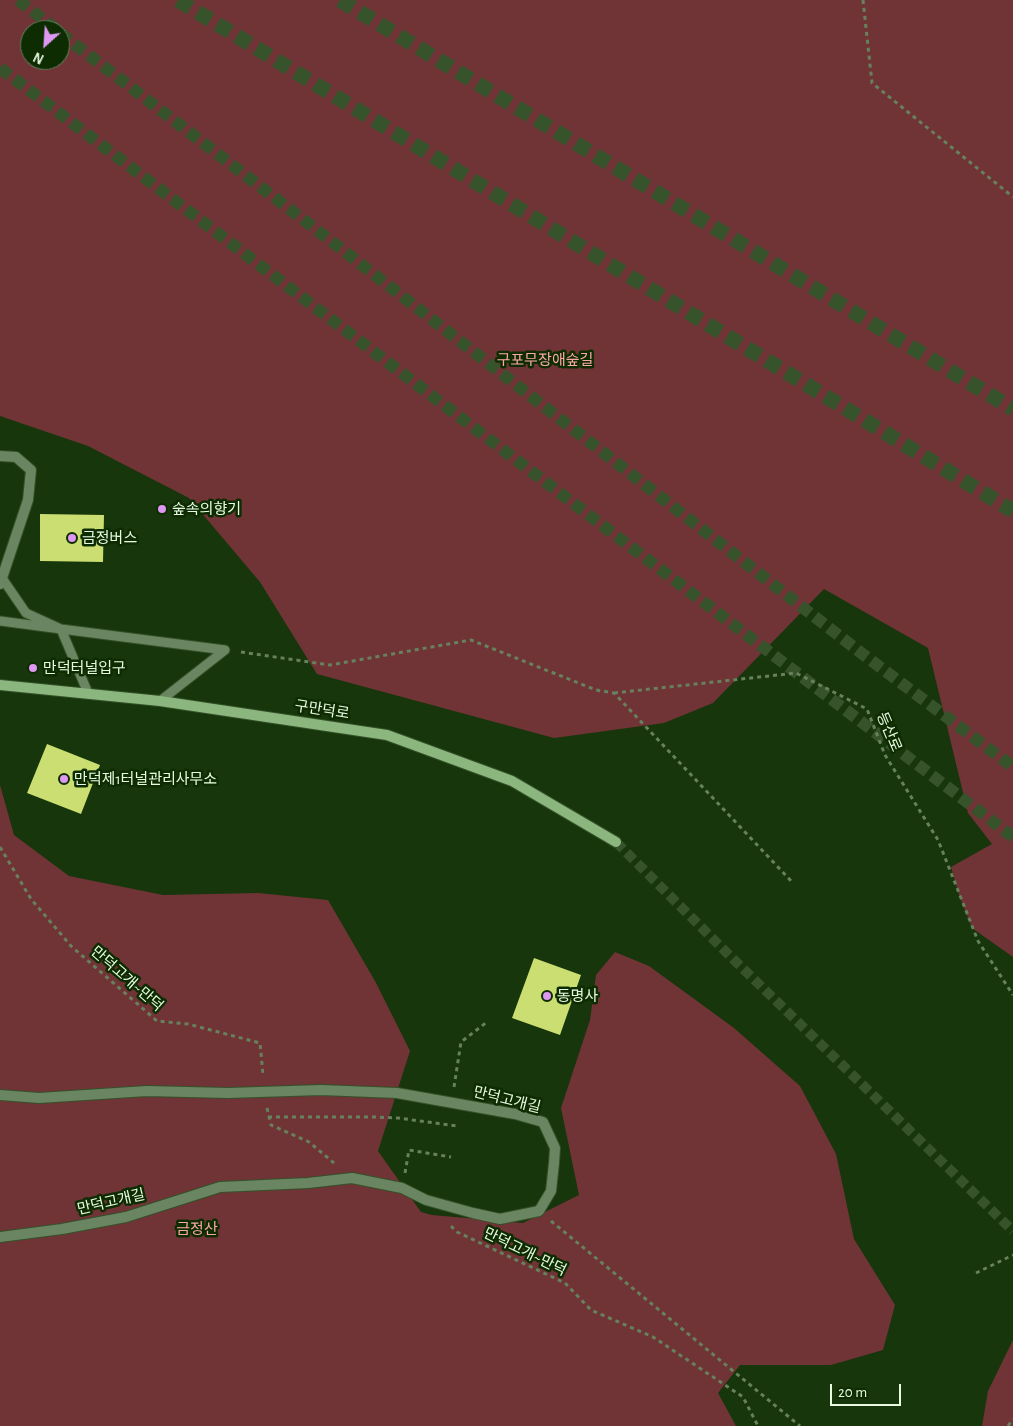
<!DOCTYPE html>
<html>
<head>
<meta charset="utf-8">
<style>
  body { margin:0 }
  #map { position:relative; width:1013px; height:1426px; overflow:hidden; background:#17360b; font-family:"Alegreya Sans",sans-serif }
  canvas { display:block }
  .north { position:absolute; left:20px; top:20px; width:50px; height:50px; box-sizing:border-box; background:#0d2c01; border:1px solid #647e5b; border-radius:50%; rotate:206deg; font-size:14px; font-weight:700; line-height:20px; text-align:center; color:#e7fae1 }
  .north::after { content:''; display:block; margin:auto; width:18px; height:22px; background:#de98f2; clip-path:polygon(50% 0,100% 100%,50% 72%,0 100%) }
  .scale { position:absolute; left:830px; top:1384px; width:71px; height:22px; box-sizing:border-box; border:2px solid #e7fae1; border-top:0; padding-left:6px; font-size:15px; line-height:18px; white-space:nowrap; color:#e7fae1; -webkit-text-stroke:4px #0d2c01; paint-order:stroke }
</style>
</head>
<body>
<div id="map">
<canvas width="1013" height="1426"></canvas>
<div class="north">N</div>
<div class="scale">20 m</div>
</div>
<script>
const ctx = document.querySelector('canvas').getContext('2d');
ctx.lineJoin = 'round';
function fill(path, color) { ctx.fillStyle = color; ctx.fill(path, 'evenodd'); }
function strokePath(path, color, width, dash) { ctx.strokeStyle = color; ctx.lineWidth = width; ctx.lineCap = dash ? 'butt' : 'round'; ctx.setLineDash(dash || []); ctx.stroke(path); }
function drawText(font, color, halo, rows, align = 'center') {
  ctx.font = font + ' "Alegreya Sans","Noto Sans KR",sans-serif'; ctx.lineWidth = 5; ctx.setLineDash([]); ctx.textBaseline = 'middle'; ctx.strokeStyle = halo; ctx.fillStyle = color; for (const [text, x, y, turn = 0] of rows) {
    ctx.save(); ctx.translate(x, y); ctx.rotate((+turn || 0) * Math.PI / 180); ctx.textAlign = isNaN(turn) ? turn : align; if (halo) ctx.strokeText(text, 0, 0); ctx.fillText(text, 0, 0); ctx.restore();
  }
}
const green = new Path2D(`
  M0,0h1013v957l-41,-29 -13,-33 -8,-28 41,-23 -24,-31 -40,-165 -104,-59 -111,114 -49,20 -110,15 -237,-64 -57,-92 -71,-84 -101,-52 -88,-30zM30,30h30v30h-30z
  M0,785l14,50 55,41 94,19 95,-2 70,7 47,81 35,70 -32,100 43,61 11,3 91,8 56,-28 -18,-87 29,-88 6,-45 19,-23 34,14 85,62 66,58 36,68 18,85 41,66 -12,45 -52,15h-91l-22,28 18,33h-736z
  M1013,1340v86h-31l6,-35z`);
const building = new Path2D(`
  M40,514l64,1 -1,47 -63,-1z
  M47,744l53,21 -19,49 -54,-21z
  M534,958l47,17 -21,60 -48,-17z`);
const secondaryTunnel = new Path2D(`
  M616,842l114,114 283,275`);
const primaryTunnel = new Path2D(`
  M18,0l39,30
  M60,33l275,211 525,408 153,115
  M0,68l1013,769`);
const highwayTunnel = new Path2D(`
  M178,0l835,511
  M340,0l673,409`);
const path = new Path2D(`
  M863,0l9,83 141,114
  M241,652l89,13 141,-25 125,50 18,3 179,190
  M614,693l182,-20 71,36 18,46 53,85 40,101 35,54
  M0,847l31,52 40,47 86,75 31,3 72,19 3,32
  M454,1087l7,-45 26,-20
  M267,1108l4,17 38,17 25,21
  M268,1117h107l23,1 59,8
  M405,1173l4,-23 42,7
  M551,1221l249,205
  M451,1226l6,6 108,51 26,27 62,27 90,60 15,29
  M976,1273l37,-18
  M1008,1426l5,-7`);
const lane = new Path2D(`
  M2,578l24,35 35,16 164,21 -65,51
  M0,621l61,8 27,64`);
const street = new Path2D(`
  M0,456l16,1 15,13 -3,30 -28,84
  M0,1095l39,3 108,-7 81,2 93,-3 76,3 118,21 28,8 12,26 -1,15 -3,28 -12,20 -39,8 -27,-6 -47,-13 -24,-12 -50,-10 -44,5 -88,4 -94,30 -64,12 -62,8`);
const secondary = new Path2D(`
  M0,685l160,16 227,34 125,46 104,61`);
const markers = [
  [162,509,5,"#de98f2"],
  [72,538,5,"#de98f2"],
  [33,668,5,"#de98f2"],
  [64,779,5,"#de98f2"],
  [547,996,5,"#de98f2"]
];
const parkNames = [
  ["구포무장애숲길",545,360],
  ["금정산",197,1229]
];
const poiNames = [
  ["숲속의향기",172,509],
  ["금정버스",82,538],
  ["만덕터널입구",43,668],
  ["만덕제1터널관리사무소",74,779],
  ["동명사",557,996]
];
const streetNames = [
  ["구만덕로",322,710,9],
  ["등산로",889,732,67],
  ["만덕고개~만덕",127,979,41],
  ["만덕고개길",507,1100,14],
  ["만덕고개길",111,1202,-13],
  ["만덕고개~만덕",525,1252,26]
];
fill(green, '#703437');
fill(building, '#cade71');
strokePath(secondaryTunnel, '#36532b', 10, [10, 5]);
strokePath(primaryTunnel, '#36532b', 12, [12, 6]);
strokePath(highwayTunnel, '#36532b', 15, [15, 8]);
strokePath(lane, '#345129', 11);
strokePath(street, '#345129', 12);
strokePath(secondary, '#345129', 12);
strokePath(path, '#67815d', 3, [4, 4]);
strokePath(lane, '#6a8561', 9);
strokePath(street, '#6a8561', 10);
strokePath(secondary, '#8bb67d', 10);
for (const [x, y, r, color] of markers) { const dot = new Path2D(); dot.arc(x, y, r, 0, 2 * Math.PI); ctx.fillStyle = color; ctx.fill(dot); strokePath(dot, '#0d2c01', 2); }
drawText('15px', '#fba6a8', '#0d2c01', parkNames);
drawText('15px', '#e7fae1', '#0d2c01', poiNames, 'left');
drawText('15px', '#e7fae1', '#0d2c01', streetNames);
</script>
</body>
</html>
